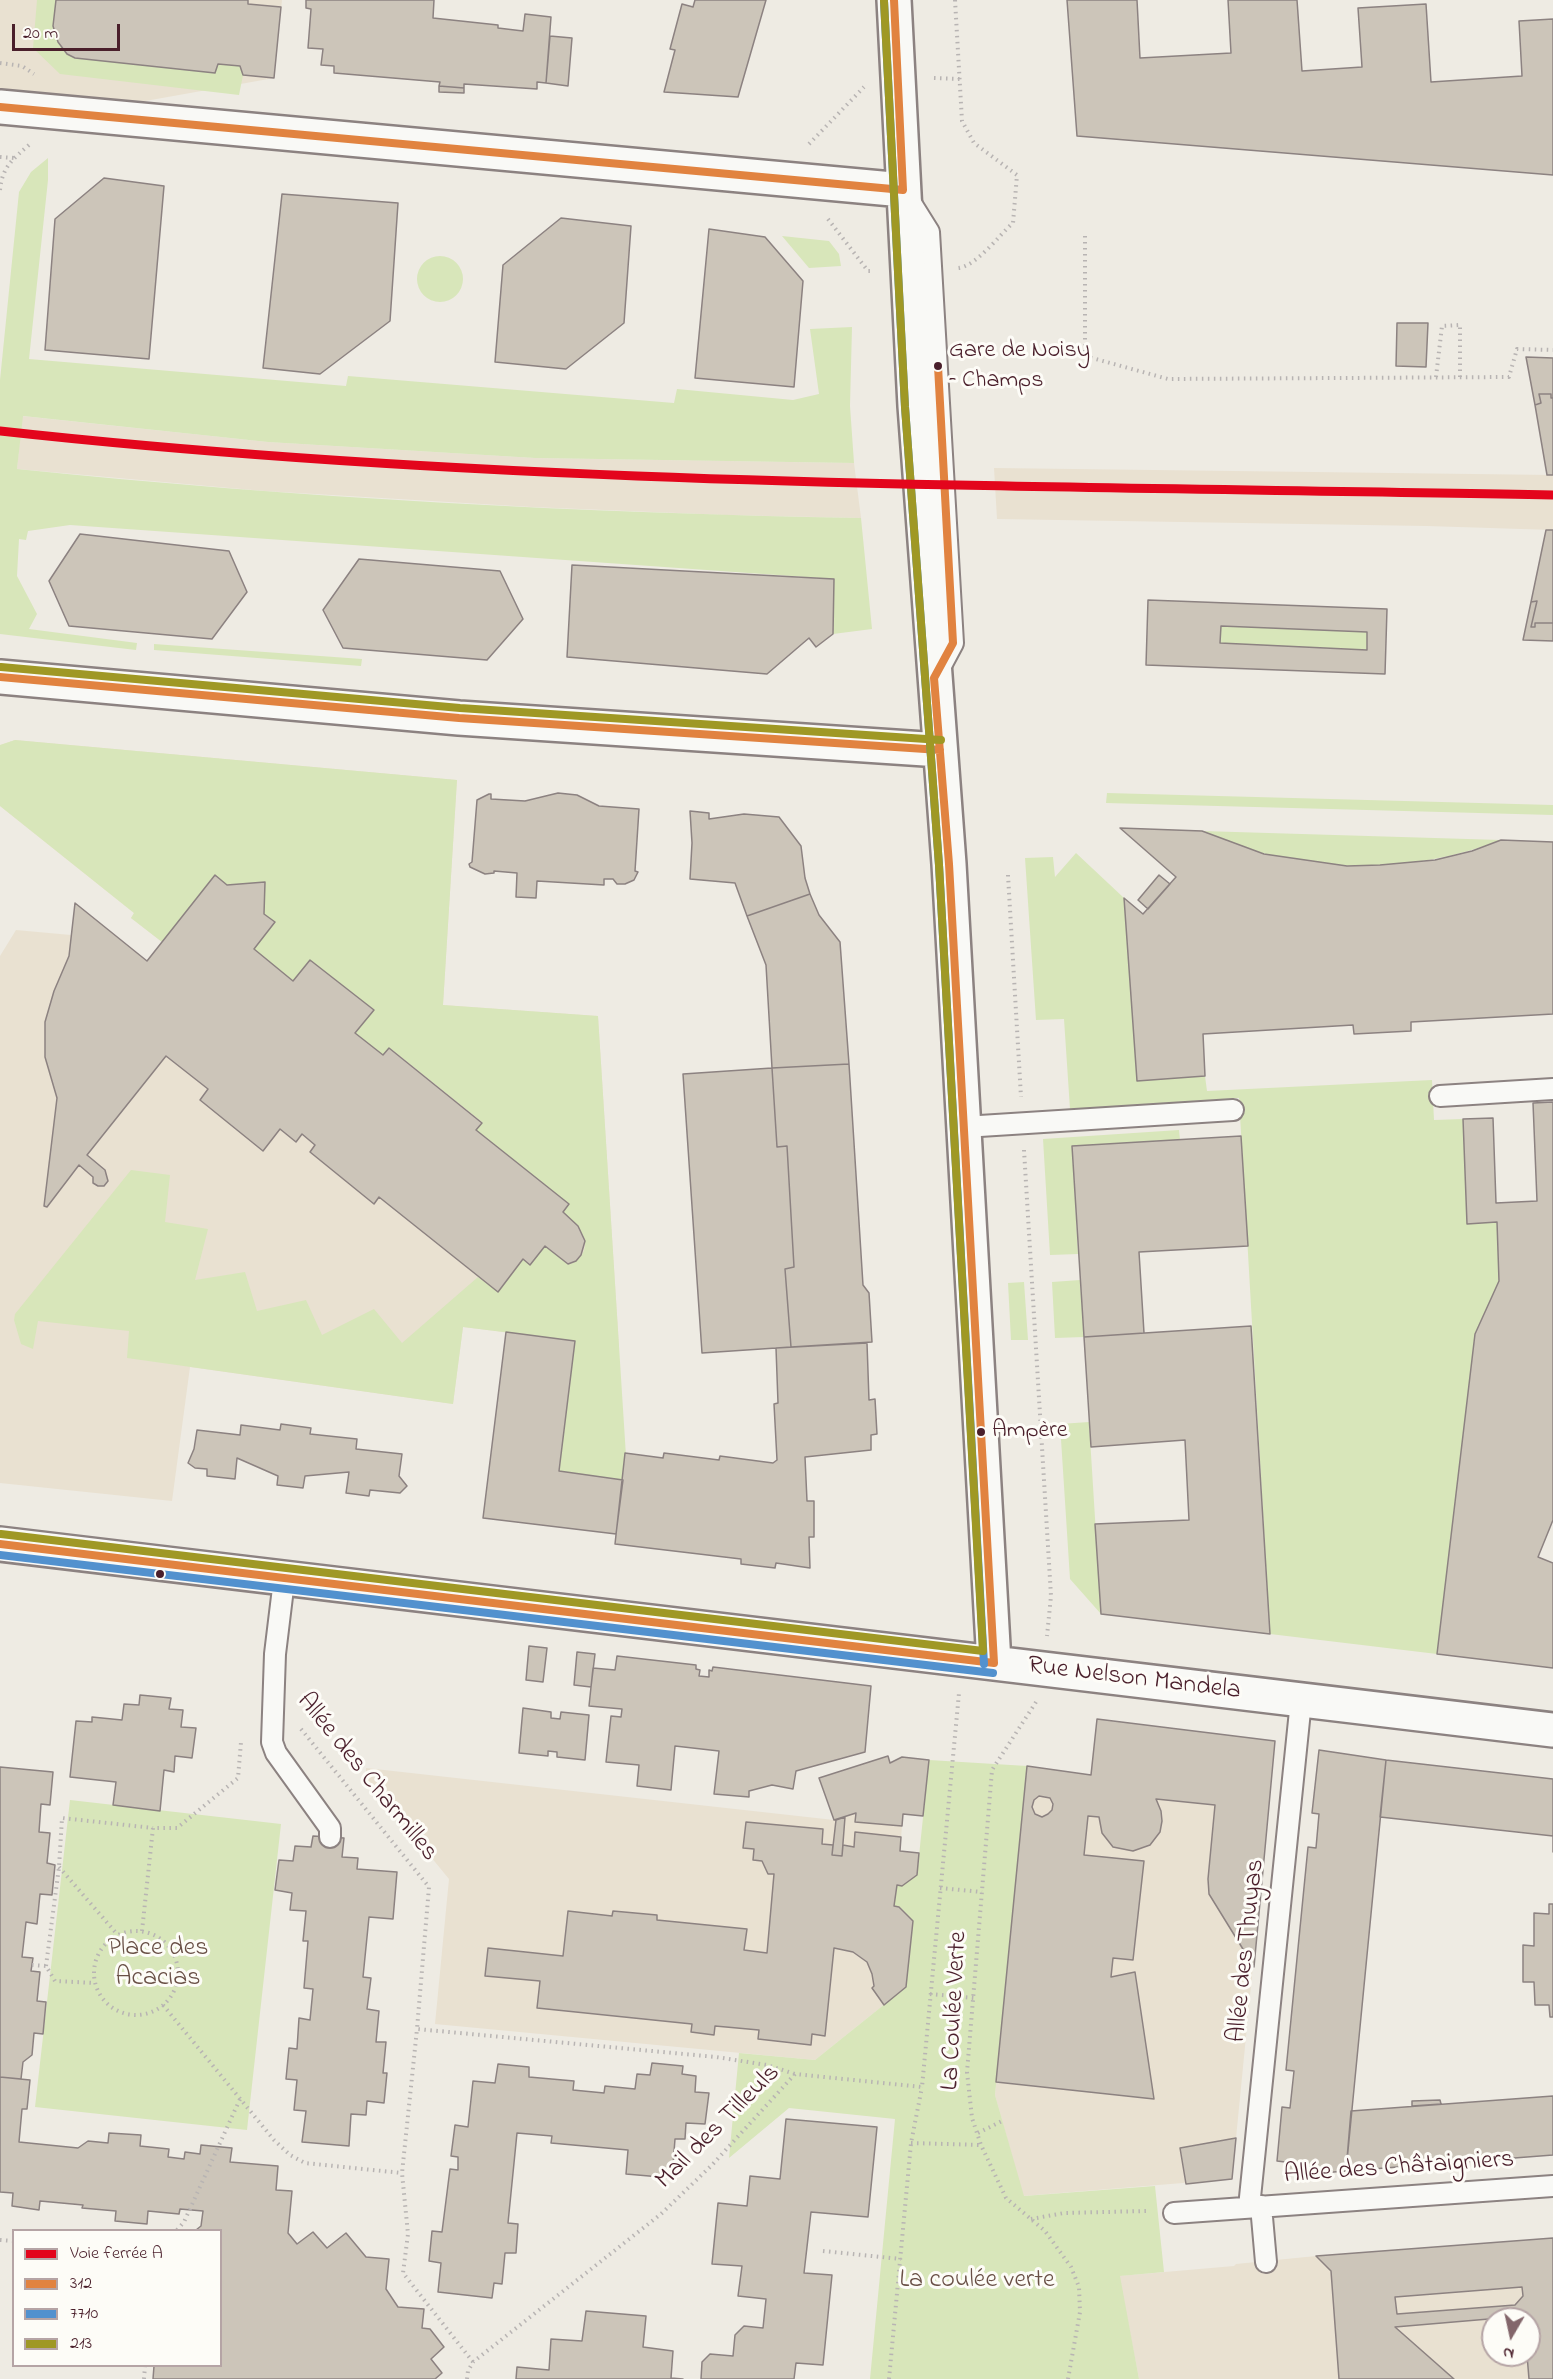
<!DOCTYPE html>
<html>
<head>
<meta charset="utf-8">
<style>
  body { margin:0 }
  #map { position:relative; width:1553px; height:2379px; overflow:hidden; background:#eeebe3; font-family:"Indie Flower",sans-serif }
  canvas { display:block }
  .legend { position:absolute; left:12px; top:2229px; width:210px; height:138px; box-sizing:border-box; background:#fdfcf7; border:2px solid #b5a4a5; margin:0; padding:8px 10px; list-style:none; font-size:18px; color:#4a1f2b }
  .legend li { display:flex; align-items:center; gap:12px; height:30px }
  .legend b { width:30px; border:2px solid #b5a4a5 }
  .north { position:absolute; left:1481px; top:2307px; width:60px; height:60px; box-sizing:border-box; background:#fdfcf7; border:2px solid #b5a4a5; border-radius:50%; rotate:189deg; font-size:16px; font-weight:700; line-height:24px; text-align:center; color:#4a1f2b }
  .north::after { content:''; display:block; margin:auto; width:21px; height:27px; background:#83666b; clip-path:polygon(50% 0,100% 100%,50% 72%,0 100%) }
  .scale { position:absolute; left:12px; top:24px; width:108px; height:27px; box-sizing:border-box; border:3px solid #4a1f2b; border-top:0; padding-left:8px; font-size:18px; line-height:21px; white-space:nowrap; color:#4a1f2b; -webkit-text-stroke:4px #fdfcf7; paint-order:stroke }
</style>
</head>
<body>
<div id="map">
<canvas width="1553" height="2379"></canvas>
<ul class="legend">
<li><b style="height:8px;background:#e3051c"></b>Voie ferrée A</li>
<li><b style="height:8px;background:#e18340"></b>312</li>
<li><b style="height:8px;background:#5291ce"></b>7710</li>
<li><b style="height:8px;background:#9f9825"></b>213</li>
</ul>
<div class="north">N</div>
<div class="scale">20 m</div>
</div>
<script>
const ctx = document.querySelector('canvas').getContext('2d');
ctx.lineJoin = 'round';
function fill(path, color) { ctx.fillStyle = color; ctx.fill(path, 'evenodd'); }
function strokePath(path, color, width, dash) { ctx.strokeStyle = color; ctx.lineWidth = width; ctx.lineCap = dash ? 'butt' : 'round'; ctx.setLineDash(dash || []); ctx.stroke(path); }
function drawText(font, color, halo, rows, align = 'center') {
  ctx.font = font + ' "Indie Flower",sans-serif'; ctx.lineWidth = 6; ctx.setLineDash([]); ctx.textBaseline = 'middle'; ctx.strokeStyle = halo; ctx.fillStyle = color; for (const [text, x, y, turn = 0] of rows) {
    ctx.save(); ctx.translate(x, y); ctx.rotate((+turn || 0) * Math.PI / 180); ctx.textAlign = isNaN(turn) ? turn : align; if (halo) ctx.strokeText(text, 0, 0); ctx.fillText(text, 0, 0); ctx.restore();
  }
}
const built = new Path2D(`
  M0,0h282l-8,78 -274,49z
  M22,416l246,26 267,16 319,5 7,55 -136,-3 -193,-8 -268,-16 -247,-22z
  M994,468l559,7v55l-126,-4 -430,-7z
  M15,740l442,40 -14,225 155,11 21,330 -156,-19 -10,77 -263,-37 -18,134 -172,-18v-527l16,-26 55,5 4,-32 71,58 16,-19 -31,-24 3,-5 -134,-107v-61z
  M1097,1719l178,22 -43,438 -209,17 -28,-101 32,-329 63,9z
  M366,1768l468,52 22,-7v9l46,4 -2,25 19,2 -2,22 -22,31 4,1 14,14 -7,66 -91,73 -380,-36 14,-145 -83,-101z
  M1553,2238v141h-414l-20,-103 115,-10 2,-2 80,-8zM1493,2319h36v36h-36z`);
const green = new Path2D(`
  M37,0h19c1,21 -3,47 19,58l140,15 3,-9 22,2 3,9 -4,20 -179,-21 -27,-26z
  M48,158v22l-19,179 317,27 2,-10 326,27 3,-14 116,11 26,-6 -9,-65 42,-2 -2,79 4,57 -319,-5 -267,-16 -245,-26 -6,53c281,29 562,44 844,49l11,111 -39,5 1,-55 -764,-54 -42,6 -2,9 -7,-1 -2,37 20,38 -8,15 108,14 -1,7 -136,-16v-254l19,-188 12,-20z
  M782,236l47,5 10,13 2,12 -32,2z
  M417 279a23 23 0 1 1 46 0a23 23 0 1 1-46 0Z
  M1221,626l146,6v18l-147,-7z
  M154,644l208,15 -1,7 -207,-16z
  M15,740l442,40 -14,225 155,11 28,440 -3,24 -64,-9 16,-130 -112,-14 -10,77 -326,-46 2,-27 -91,-10 -5,28 -12,-5 -7,-24 1,-6 116,-144 39,5 -5,47 43,7 -13,51 50,-8 12,39 49,-11 16,35 52,-26 28,34 76,-66 20,15 25,-33 7,5 15,-18 23,18h3c28,-16 8,-38 -8,-52l6,-8 -93,-74 6,-8 -92,-74 -7,7 -28,-22 18,-23 -63,-50 -17,21 -39,-32 10,-35v-32l-37,3 -12,-10 -53,67 -31,-24 3,-5 -134,-107v-61z
  M1107,793l446,12v10l-447,-12z
  M1202,831l299,9c-75,29 -161,34 -239,13 -21,-5 -40,-14 -60,-22z
  M1076,853l48,45 14,182 67,-4 2,15 225,-11 2,40 29,-1 4,104 30,-1 2,59 -24,53 -38,320 -167,-20 -31,-536 -169,11 -6,-90 -28,1 -11,-162 28,-1 2,20z
  M1179,1130l1,10 -108,7 6,107 -28,1 -7,-116z
  M1080,1280l4,57 -29,1 -3,-56z
  M1024,1282l4,58h-17l-3,-57z
  M1089,1422l12,192 -31,-35 -10,-155z
  M929,1760l98,6 -32,329 29,101 131,-10 9,86 -44,4 19,103h-269l25,-260 -106,-11 -60,50 10,-105 76,7 91,-73 7,-66 -13,-14 -6,-1 3,-21 20,-10z
  M70,1800l211,24 -34,306 -212,-23z`);
const building = new Path2D(`
  M56,0h192v4l33,3 -7,71 -31,-3 -3,-9 -22,-2 -3,9 -140,-15 -8,-4 -9,-12 -5,-16z
  M306,0h128l-1,18 65,7v3l25,3 2,-17 26,3 -5,66 -9,-1v7l-73,-5v4l-25,-2 1,-4 -106,-9v-7l-13,-1 2,-16 -15,-1 3,-39 -5,-1z
  M695,0h71l-28,97 -74,-5 11,-42 -5,-1 12,-45 11,3z
  M1067,0h70l3,58 91,-5 -3,-53h69l5,71 60,-4 -4,-59 68,-4 5,78 91,-6 -3,-55 34,-2v156l-476,-39z
  M550,36l22,2 -4,48 -22,-3z
  M439,86l25,2v5l-25,-1z
  M104,178l60,8 -15,173 -104,-9 10,-131z
  M282,194l116,9 -8,118 -70,53 -57,-6z
  M561,218l70,8 -7,97 -58,46 -71,-7 8,-97z
  M709,229l56,8 38,44 -9,106 -99,-9z
  M1397,323h31l-2,44 -30,-1z
  M1526,357l27,1v40h-2v-4h-12l2,9 -6,2z
  M1539,394h12v4h2v77h-6l-12,-70 6,-2z
  M1546,530h7v93h-18v4h-4l6,-26 -6,1z
  M80,534l149,17 18,41 -35,47 -143,-13 -20,-45z
  M359,559l141,12 23,48 -36,41 -144,-12 -20,-38z
  M572,565l262,14 -1,55 -17,13 -7,-9 -42,36 -200,-17z
  M1148,600l239,9 -2,65 -239,-9zM1221,626l146,6v18l-147,-7z
  M1537,601l-6,26h4v-4h18v18l-30,-1 8,-38z
  M558,793l19,2 22,11 40,3 -4,62 3,1 -4,8 -9,4h-8l-4,-5h-9v6l-67,-4 -1,17 -20,-1 1,-24 -23,-2v2l-9,1 -15,-7 -1,-3 3,-2 5,-62 12,-6h2v5l34,2z
  M690,811l19,2v6l35,-5 35,3 22,29 4,32 5,16 -63,22 -12,-33 -45,-4 2,-36z
  M1120,828l82,3 62,23 83,12 33,-1 55,-5 37,-9 29,-11 52,2v172l-142,8v9l-57,3 -1,-9 -150,9 2,42 -68,5 -13,-183 19,16 33,-37z
  M215,875l12,10 38,-3 -1,32 11,8 -21,27 39,32 17,-21 64,50 -19,23 28,22 6,-7 93,75 -6,7 93,74 -6,8 15,14 7,15 -4,14 -5,6 -8,3 -23,-18 -15,19 -7,-6 -25,33 -119,-95 -5,7 -64,-52 5,-7 -13,-11 -6,8 -16,-13 -17,22 -63,-51 8,-11 -42,-33 -79,99 18,15 3,11 -4,5h-6l-5,-3v-6l-14,-12 -32,42 -3,-1 13,-108 -12,-41v-35l9,-31 15,-35 6,-53 72,58z
  M1159,875l11,9 -22,25 -10,-9z
  M810,894l9,21 21,27 9,122 -77,4 -6,-103 -19,-49z
  M849,1064l14,221 6,8 3,49 -81,5 -6,-78 9,-2 -7,-121 -10,1 -5,-79z
  M772,1068l5,79 10,-1 7,121 -9,2 6,78 -89,6 -19,-279z
  M1553,1102v418l-15,37 15,6v105l-116,-14 38,-320 24,-53 -2,-59 -30,2 -4,-105 30,-1 3,85 41,-2 -4,-98z
  M1241,1136l7,110 -109,6 5,81 -60,4 -12,-191z
  M1251,1326l19,308 -169,-20 -6,-90 94,-4 -4,-80 -94,7 -7,-110z
  M506,1332l69,9 -16,130 64,9 -7,54 -133,-16z
  M867,1343l2,57 6,-1 2,35 -6,1v15l-66,7 2,44h7v36h-5l1,31 -34,-5 -1,5 -34,-4v-5l-126,-15 10,-91 38,5 1,-5 55,7 1,-4 53,7 4,-3 -3,-56 4,-1 -2,-55z
  M281,1424l30,4 -1,6 47,5 -1,10 46,5 -3,22 8,10 -7,7 -30,-3 -1,6 -23,-3 3,-21 -44,4 -2,12 -26,-3 1,-9 -41,-18 -2,21 -28,-3v-7l-12,-1 -7,-5 6,-14 3,-19 43,5 1,-10 39,5z
  M529,1646l18,2 -4,34 -17,-2z
  M577,1652l18,2 -4,33 -17,-2z
  M617,1656l79,9v4l4,1 -1,6 10,1v-7l3,1 1,-4 158,19 -6,66 -69,19 -3,18 -21,-4 -23,6v6l-35,-3 5,-43 -44,-5 -4,44 -34,-4 2,-21 -33,-3 5,-46 10,1 1,-8 -33,-3 4,-38 22,2z
  M140,1695l31,3 -2,11 14,1 -2,17 15,1 -4,30 -17,-2 -1,16 -10,-2 -4,41 -47,-6 3,-23 -46,-5 6,-56 16,1v-5l30,3 2,-16 15,1z
  M523,1708l28,4v6l9,1 1,-7 28,3 -4,45 -28,-3v-5l-9,-1v5l-29,-3z
  M1097,1719l178,22 -21,226 -45,-73 -1,-15 7,-74 -59,-6 5,12 1,10 -2,11 -10,13 -17,6 -20,-4 -11,-14 -3,-16 -11,-1 -4,39 60,6 -11,99 -20,-2 -2,19 24,-5 19,127 -158,-17 31,-316 64,9zM1039,1796l11,2 3,6 -1,6 -4,4 -6,3 -7,-3 -3,-7 2,-7z
  M1319,1750l67,10 -40,411 -62,5 1,-14 -8,-1 5,-54 8,1 4,-37 -8,-1 22,-223 8,1 3,-34 -7,-1z
  M888,1756l2,7 12,-6 27,3 -6,56 -20,-2 -1,12 -47,-4 1,-9 -22,7 -15,-42z
  M1386,1760l167,19v73v-16l-173,-19z
  M0,1767l53,5 -3,33 -9,-1 -2,28 11,1 -3,30 8,2 -3,30 -12,-1 -3,30 -11,-2 -4,35 11,1 -2,13 9,1 -3,29 9,1 -3,32 -9,-1 -2,22 -9,7 -2,17 -21,-2z
  M845,1817l-3,39 -10,-1 4,-35z
  M746,1822l77,7 -1,15 11,1 -1,10 10,1 1,-11 11,2 1,-15 46,5 -1,14 19,2 -2,22 -15,11 -5,-1 -3,21 5,1 14,14 -7,66 -22,18 -12,-17 2,-2 -2,-12 -5,-12 -14,-10 -19,-4 -9,88 -13,-2 -1,11 -53,-6 1,-9 -44,-4 -1,9 -23,-3 1,-8 -155,-16 3,-27 -55,-5 3,-28 75,8 5,-45 44,5 1,-5 44,4v5l90,9 -3,21 23,3 7,-79h-6l-6,-13 -9,-1 1,-11 -11,-1z
  M313,1836l31,2 -2,19 16,1 -1,11 40,3 -4,47 -24,-2 -6,60 8,1 -4,31 12,2 -3,31h10l-3,31h4l-3,30 -17,-2 -1,14 -15,-1 -2,32 -47,-4 4,-31 -12,-1 3,-30 -11,-1 3,-31 8,1 2,-31 11,2 3,-31 -9,-1 4,-47h-5l3,-30 -16,-1 2,-17 -17,-3 4,-30 14,1 2,-15 16,1z
  M1549,1904h4v113h-3l-1,-12h-14l-1,-23h-11v-37l11,1v-33l15,1z
  M652,2063l31,3 -1,8 14,2 -1,16 14,1 -4,31 -19,-1 -1,16h-10l-3,39 -46,-4 2,-24 -77,-7 1,-7 -35,-3 -9,90 10,1 -2,29h-11l-3,31 -8,-1 -2,15 -54,-6 3,-29 -12,-2 3,-30 10,1 8,-63 8,1v-13l-7,-1 4,-31 13,2 5,-46 22,2 3,-19 31,3v10l45,4 -1,9 31,3 1,-7 30,3 2,-15 13,1z
  M0,2077l30,3 -3,29h-5l-3,33 59,6 10,-7 20,2 1,-10 32,2 -1,11 29,3 -1,8 16,2 1,-7 15,2 1,-9 31,3 -2,14 48,4 -2,24 16,1 -4,42 9,11 16,-12 14,16 19,-15 20,24 23,2 -3,30 12,18 26,2 -2,19 8,1 14,18 -13,12 11,14 -7,6h-282l1,-13h66v-136h-24l5,-4 2,-15 -23,-2 -1,5 -31,-3 -1,13 -32,-3 1,-10 -34,-3 1,-3 -43,-4 -1,9 -27,-4 1,-13 -13,-1z
  M1553,2096v59l-207,16 5,-60z
  M1440,2100l1,4 -29,2v-5z
  M786,2119l91,8 -9,90 -57,-5 -7,61 28,2 -9,90 -27,-2 -2,16h-93l1,-17 8,-8 23,2 2,-21 9,-9 19,2 3,-29 -28,-3 4,-30 -30,-2 6,-61 29,3 3,-30 30,3z
  M1236,2138l-4,41 -46,5 -6,-36z
  M1553,2238v141h-24l-2,-24h2v-36h-5v-3l-129,11 59,52h-115l-8,-108 -15,-15zM1522,2287l1,9 -8,9 -118,9 -2,-17z
  M586,2311l60,5 -3,31 30,4 -2,27 12,1h-167l1,-12 32,3 2,-31 31,2z`);
const path = new Path2D(`
  M955,0l7,121 12,22 43,32 -4,48c-14,12 -36,43 -55,45
  M0,63l22,3 12,8
  M934,78l26,1
  M809,144l55,-57
  M0,157l14,1
  M0,190c2,-23 13,-31 30,-46
  M828,219l40,52h5
  M1085,236v120l83,23 341,-2 8,-28 36,1
  M1436,377l6,-51 18,-1v53
  M1008,875l13,222
  M1024,1150l27,446 -4,40
  M1036,1702l-44,68 -25,302 5,46 9,27 25,53 39,33 26,36 8,20 1,25 -12,67
  M301,1729l128,158 -12,142
  M59,1867l58,67
  M940,1888l42,4
  M142,1931l11,-103h24l61,-50 3,-36
  M94 1973a42 42 0 1 1 84 0a42 42 0 1 1-84 0Z
  M32,1965l14,1 9,15 40,2
  M46,1966l13,-99 3,-49 91,10
  M930,1994l44,4
  M163,2005l111,135 16,15 15,8 97,10
  M978,2133l24,-12
  M911,2143l70,2
  M1031,2219l33,-6 82,-2
  M177,2230l7,-8 56,-123
  M0,2240l14,1
  M823,2251l78,8
  M473,2362l-70,-89 5,-39 -6,-61 15,-144 299,28 51,8 28,9
  M144,2379l1,-13
  M467,2379l1,-8 5,-9 188,-148 51,-49 83,-91 127,13 37,-394
  M889,2379l22,-236 11,-56`);
const lane = new Path2D(`
  M909,200l20,32 24,411 -16,30
  M1440,1096l113,-7
  M964,1127l269,-17
  M284,1580l-9,74 -3,88 4,11 54,75v9
  M1261,2206l5,56
  M1249,2207l52,-506
  M1174,2213l379,-27`);
const street = new Path2D(`
  M894,0l21,406 34,458 45,799
  M0,107l903,83
  M0,677l459,41 481,32
  M0,1544l1553,186`);
const bus1 = new Path2D(`
  M0,107l903,83 -9,-190
  M938,366l15,277 -19,35 15,186 45,799
  M0,677l459,41 481,32
  M0,1544l994,119`);
const bus2 = new Path2D(`
  M884,1l21,406 34,458 45,799
  M0,1555l993,118`);
const bus3 = new Path2D(`
  M1,667l459,41 481,32
  M1,1534l982,117 -44,-786 -34,-458 -21,-406`);
const rail1 = new Path2D(`
  M0,431c515,57 1035,54 1553,64`);
const markers = [
  [938,366,5,"#4a1f2b"],
  [981,1432,5,"#4a1f2b"],
  [160,1574,5,"#4a1f2b"]
];
const busNames = [
  ["Gare de Noisy",949,352],
  ["– Champs",949,382],
  ["Ampère",992,1432]
];
const streetNames = [
  ["Rue Nelson Mandela",1134,1680,7],
  ["Allée des Charmilles",366,1778,51],
  ["Allée des Thuyas",1248,1951,-84],
  ["La Coulée Verte",956,2011,-87],
  ["Mail des Tilleuls",719,2128,-45],
  ["Allée des Châtaigniers",1399,2169,-4]
];
const parkNames = [
  ["Place des",158,1950],
  ["Acacias",158,1980],
  ["La coulée verte",977,2282]
];
fill(built, '#e9e1d1');
fill(green, '#d8e6ba');
fill(building, '#ccc5b9');
strokePath(building, '#8c8281', 1.5);
strokePath(lane, '#8c8281', 24);
strokePath(street, '#8c8281', 38);
strokePath(path, '#b8b4b3', 4, [1.5, 4.5]);
strokePath(lane, '#f9f9f6', 20);
strokePath(street, '#f9f9f6', 33);
strokePath(bus1, '#e18340', 8);
strokePath(bus2, '#5291ce', 8);
strokePath(bus3, '#9f9825', 8);
strokePath(rail1, '#e3051c', 9);
for (const [x, y, r, color] of markers) { const dot = new Path2D(); dot.arc(x, y, r, 0, 2 * Math.PI); ctx.fillStyle = color; ctx.fill(dot); strokePath(dot, '#fdfcf7', 2); }
drawText('24px', '#4a1f2b', '#fdfcf7', busNames, 'left');
drawText('26px', '#4a1f2b', '#fdfcf7', streetNames);
drawText('26px', '#695046', '#fdfcf7', parkNames);
</script>
</body>
</html>
